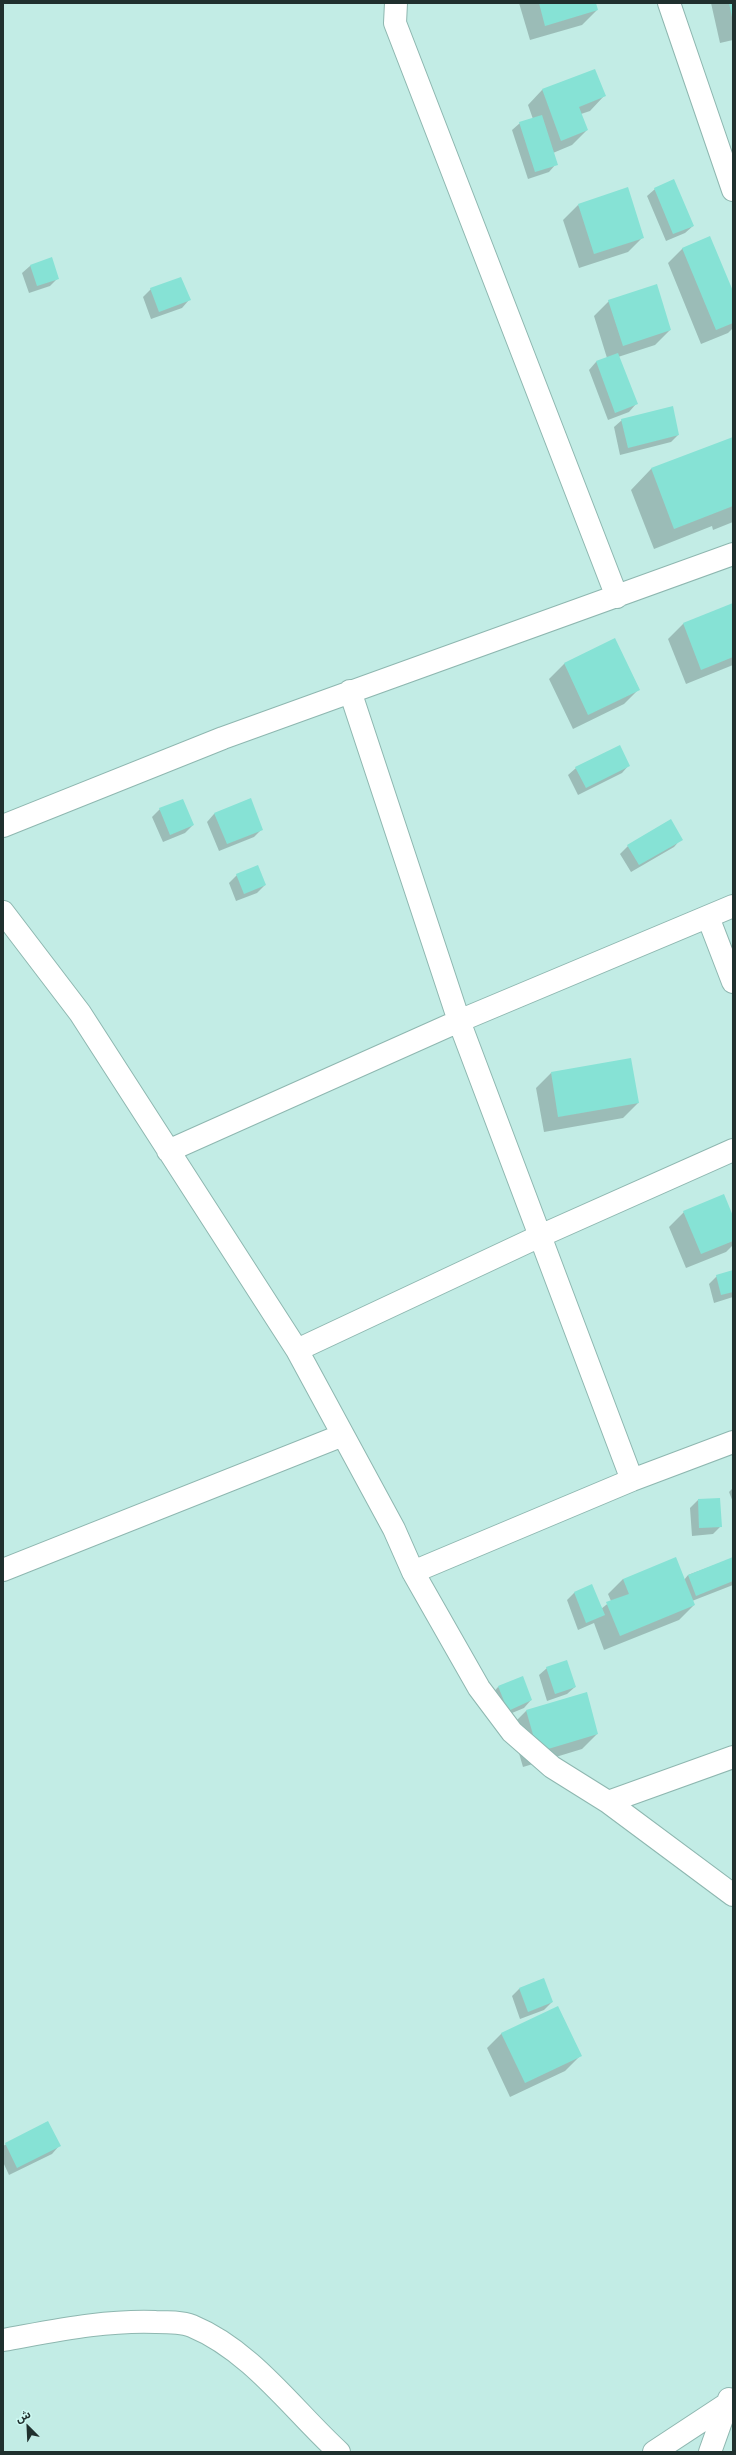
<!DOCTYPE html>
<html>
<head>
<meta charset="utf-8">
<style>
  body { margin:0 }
  #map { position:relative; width:736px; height:2455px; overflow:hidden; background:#c2ece5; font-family:"PT Sans","Noto Sans Arabic",sans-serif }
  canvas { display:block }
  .frame { position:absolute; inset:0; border:4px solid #20302e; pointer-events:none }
  .north { position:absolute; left:8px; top:2407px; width:40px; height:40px; -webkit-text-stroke:3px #cffaf3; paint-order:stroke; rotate:336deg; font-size:11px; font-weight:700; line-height:16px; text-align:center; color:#20302e }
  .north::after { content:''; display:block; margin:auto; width:14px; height:18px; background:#20302e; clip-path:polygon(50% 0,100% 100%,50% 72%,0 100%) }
</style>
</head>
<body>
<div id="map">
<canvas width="736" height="2455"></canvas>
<div class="frame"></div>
<div class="north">ش</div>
</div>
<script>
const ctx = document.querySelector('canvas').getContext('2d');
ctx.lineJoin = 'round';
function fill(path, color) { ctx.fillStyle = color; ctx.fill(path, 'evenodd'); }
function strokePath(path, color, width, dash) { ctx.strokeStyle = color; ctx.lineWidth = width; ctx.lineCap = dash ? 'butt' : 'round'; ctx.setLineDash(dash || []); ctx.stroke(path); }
const shadow = new Path2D(`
  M519,3h76l2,7 -15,15 -52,15z
  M711,3h22v37l-13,3z
  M542,90l62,6 -14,15 -9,3 6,16 -15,15 -19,8 3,11 -7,8 -21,7 -16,-49 8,-7 13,-4 -5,-14z
  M655,189l38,37 -8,7 -19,8 -19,-45z
  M578,205l65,32 -15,15 -49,16 -16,-48z
  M683,248l50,45v35l-5,5 -27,11 -33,-81z
  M51,258l7,20 -8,8 -21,7 -7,-20 8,-7z
  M151,289l38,11 -7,8 -31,11 -8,-22z
  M609,301l61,29 -15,15 -37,12 18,47 -7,8 -21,8 -19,-50 7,-8 11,-4 -13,-42z
  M622,420l56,15 -7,7 -51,13 -6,-28z
  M733,438v84l-20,8 -1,-4 -58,23 -23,-59 20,-21z
  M733,604v61l-47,19 -18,-45 15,-15z
  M615,640l24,49 -15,15 -51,25 -24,-50 15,-15z
  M629,765l-7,8 -44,22 -10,-20 8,-7z
  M250,800l12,29 -8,8 -35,14 -12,-29 7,-8z
  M160,809l33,16 -8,8 -22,9 -11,-25z
  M681,839l-7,8 -43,25 -11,-18 8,-8z
  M237,875l28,10 -8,8 -21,8 -7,-18z
  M551,1073l87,30 -15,15 -79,14 -8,-44z
  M684,1212l49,6v27l-7,7 -40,16 -17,-41z
  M733,1271v26l-19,6 -5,-19 8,-8z
  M733,1488v14l-4,-10z
  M719,1499l2,27 -8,8 -21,2 -2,-28 8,-8z
  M733,1558v27l-41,16 2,4 -15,15 -75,30 -10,-27 -16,7 -11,-30 7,-7 18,-7 9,23 10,-8 -3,-7 15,-15 61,1 4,-5z
  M547,1668l28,19 -8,7 -20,7 -8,-26z
  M498,1687l33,13 -7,8 -24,10 -9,-23z
  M586,1693l11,41 -15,15 -59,18 -12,-41 15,-15z
  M543,1979l9,23 -8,8 -24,9 -8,-23 7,-7z
  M502,2033l78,23 -15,15 -55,26 -23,-49z
  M47,2122l12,24 -7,8 -43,21 -6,-13v-16z`);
const building = new Path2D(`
  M539,3h57l2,7 -53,16z
  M729,3h4v14h-1z
  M595,69l11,27 -27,11 9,23 -27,11 -19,-52z
  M542,115l16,50 -23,7 -16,-50z
  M674,179l20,47 -21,8 -19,-46z
  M628,187l16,51 -50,16 -16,-50z
  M710,236l23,55v32l-17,7 -34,-82z
  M52,257l7,22 -22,7 -7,-21z
  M181,277l10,23 -32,12 -9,-24z
  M657,284l14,46 -48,16 -15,-46z
  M618,353l20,51 -23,9 -19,-52z
  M673,406l6,29 -51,13 -7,-29z
  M733,437v69l-59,23 -23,-61z
  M733,603v54l-32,13 -18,-47z
  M615,638l25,52 -52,25 -24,-52z
  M620,745l10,21 -44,22 -11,-21z
  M251,798l12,32 -36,14 -13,-31z
  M183,799l11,26 -24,10 -11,-27z
  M671,819l12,21 -44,25 -12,-20z
  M258,865l8,20 -22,9 -8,-20z
  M631,1058l8,45 -81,14 -7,-45z
  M724,1194l9,22v25l-32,13 -18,-43z
  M733,1270v22l-12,3 -5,-20z
  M720,1498l2,29 -23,1 -1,-29z
  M676,1557l19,48 -75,31 -14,-34 23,-8 -6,-15z
  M733,1557v24l-37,15 -8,-21z
  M592,1584l13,31 -19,8 -12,-31z
  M567,1660l9,27 -21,7 -9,-27z
  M523,1676l9,24 -24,11 -10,-25z
  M587,1692l11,42 -60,18 -12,-42z
  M544,1978l9,24 -25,10 -9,-24z
  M558,2006l24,50 -57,27 -24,-50z
  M48,2121l13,25 -44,22 -12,-25z`);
const street = new Path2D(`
  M396,3l-1,20 222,574
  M669,3l64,187
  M350,691l109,330 173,459
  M3,826l220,-88 510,-184
  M3,912l77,101 217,337 97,179 19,43 66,116 33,44 40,35 56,35 125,93
  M708,917l25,65
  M168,1151l291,-130 274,-115
  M297,1350l243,-114 193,-86
  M3,1570l340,-135
  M413,1572l219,-92 101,-38
  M608,1802l125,-45
  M3,2340c51,-9 101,-20 153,-18 12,0 26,0 36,4 60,25 101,84 147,126
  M654,2452l79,-52
  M710,2452l19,-53`);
fill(shadow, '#0003');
fill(building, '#86e2d5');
strokePath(street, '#8eb7b0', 24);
strokePath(street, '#fff', 22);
</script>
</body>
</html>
